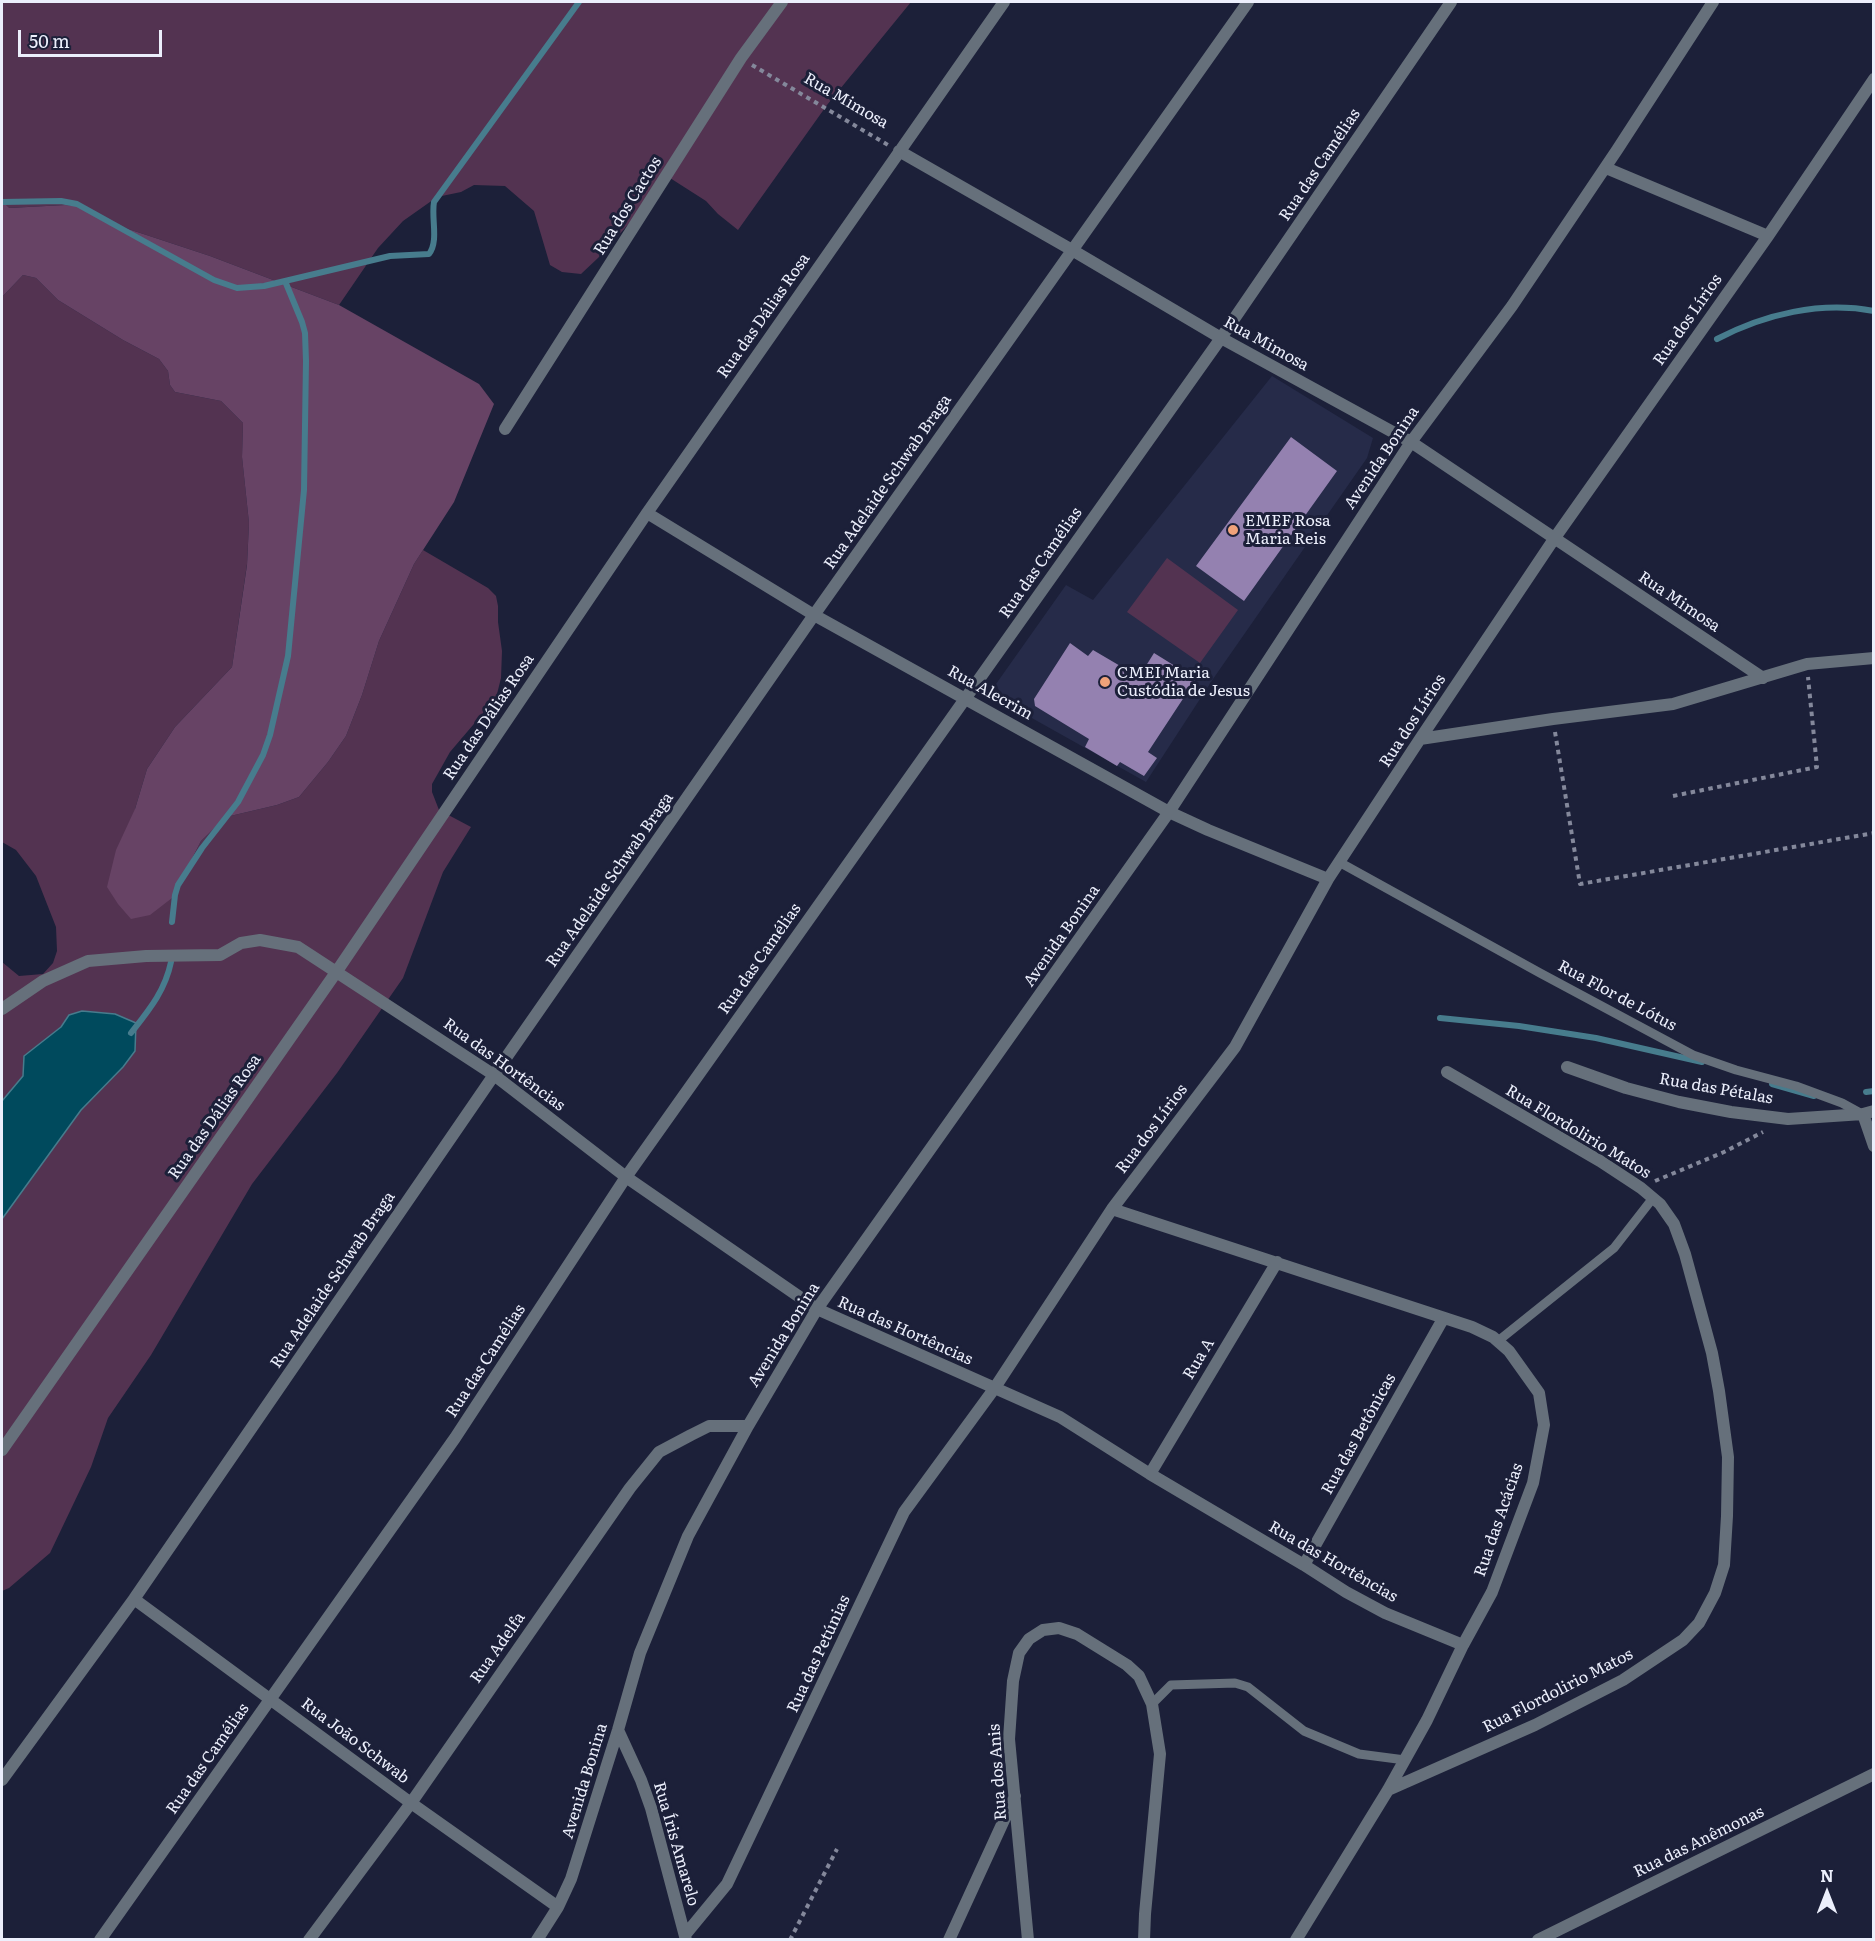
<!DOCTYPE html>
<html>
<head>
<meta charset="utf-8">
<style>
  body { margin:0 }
  #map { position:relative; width:1875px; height:1941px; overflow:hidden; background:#1c2039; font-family:Literata,serif }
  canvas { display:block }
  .frame { position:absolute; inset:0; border:3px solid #eceffc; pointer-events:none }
  .north { position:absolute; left:1797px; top:1863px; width:60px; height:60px; -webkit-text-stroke:4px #1c2039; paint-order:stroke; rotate:0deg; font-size:16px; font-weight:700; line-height:24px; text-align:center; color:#eceffc }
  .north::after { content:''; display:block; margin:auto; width:21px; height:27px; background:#eceffc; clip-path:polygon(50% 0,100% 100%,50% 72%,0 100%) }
  .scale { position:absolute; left:18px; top:30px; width:144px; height:27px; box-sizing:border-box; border:3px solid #eceffc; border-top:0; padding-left:8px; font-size:18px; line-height:21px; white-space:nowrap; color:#eceffc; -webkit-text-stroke:4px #1c2039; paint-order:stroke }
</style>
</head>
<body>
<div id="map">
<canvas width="1875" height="1941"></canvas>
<div class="frame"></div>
<div class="north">N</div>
<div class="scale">50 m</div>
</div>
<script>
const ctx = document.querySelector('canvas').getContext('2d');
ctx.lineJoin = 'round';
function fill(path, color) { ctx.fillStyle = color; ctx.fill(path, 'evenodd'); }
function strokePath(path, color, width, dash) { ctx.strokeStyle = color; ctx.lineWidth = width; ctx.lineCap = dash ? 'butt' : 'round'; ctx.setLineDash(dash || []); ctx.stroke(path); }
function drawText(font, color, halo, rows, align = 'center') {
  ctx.font = font + ' Literata,serif'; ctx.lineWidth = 6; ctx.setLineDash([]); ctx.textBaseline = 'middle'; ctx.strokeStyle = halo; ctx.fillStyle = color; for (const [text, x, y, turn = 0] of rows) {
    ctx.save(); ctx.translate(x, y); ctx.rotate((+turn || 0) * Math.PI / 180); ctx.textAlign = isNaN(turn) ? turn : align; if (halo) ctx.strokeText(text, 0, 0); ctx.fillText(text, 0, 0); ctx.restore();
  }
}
const built = new Path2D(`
  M1272,376l101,62 -6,20 -154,221 -67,103 -141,-79 -9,-19 70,-99 27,15z`);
const green = new Path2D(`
  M2,2h909l-84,103 -89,125 -20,-16 -12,-13 -36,-23 -72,80 -17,16 -19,-2 -12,-7 -16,-54 -29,-25 -31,-1 -13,7 -24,5 -34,24 -25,27 -39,57 -129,-49 -109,-36 -18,-14 -18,-1 -57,3 -6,-7z
  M23,275l13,3 22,22 65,40 36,19 9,12 2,14 5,7 46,9 22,22 -1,34 7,66 -2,41 -15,103 -57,60 -28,42 -12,40 37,89 29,-57 25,-24 51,-12 22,-8 29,-35 18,-26 16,-41 17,-54 35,-77 9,-14 65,38 8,8 2,10v16l4,29 -1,27 -5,20 -46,54 -18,32v8l7,18 32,17 -28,45 -40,106 -66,95 -85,111 -101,171 -43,63 -17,49 -41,86 -41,35 -7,3v-372l79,-109 42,-43 12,-16 -20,-37 -46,1 -8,12 -37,29 -1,20 -21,25v-139l17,14 24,-2 10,-11 4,-12 -1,-24 -20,-51 -20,-26 -14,-8v-545z
  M1167,558l71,52 -38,53 -73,-51z`);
const forest = new Path2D(`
  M2,201l7,7 56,-3 18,1 18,14 109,36 129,49 140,79 15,20 -40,98 -40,62 -35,77 -17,54 -16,41 -18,26 -29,35 -22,8 -51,12 -25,24 -29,57 -22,17 -19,4 -13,-15 -11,-17 9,-37 19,-41 12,-40 28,-42 57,-60 15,-102 2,-42 -7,-66 1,-34 -22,-22 -46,-9 -5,-7 -2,-14 -9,-12 -36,-19 -65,-40 -22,-22 -13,-3 -21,22z`);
const water = new Path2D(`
  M82,1011l33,3 21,9 -1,28 -12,16 -42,43 -79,109v-118l21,-25 1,-20 37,-29 8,-12z`);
const stream = new Path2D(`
  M2,202l59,-1 16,3 137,76 23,8 27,-2 126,-30 39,-2c10,-13 2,-36 5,-52l145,-200
  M1717,339c48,-25 103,-38 157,-28
  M172,922l3,-27 3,-10 24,-37 36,-46 25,-47 7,-20 18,-79 16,-166 2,-129 -1,-28 -3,-11 -17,-41
  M1440,1018l79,8 77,12 106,24
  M131,1033c18,-23 34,-42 40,-71
  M1772,1084l42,12
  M1866,1092l8,-1`);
const building = new Path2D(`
  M1291,437l46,34 -93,130 -48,-35z
  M1070,643l18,13 5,-6 46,27 15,-24 42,26 -48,73 9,6 -13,18 -24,-14 -3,4 -32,-19 4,-8 -54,-33 -1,-7z`);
const path = new Path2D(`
  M752,65l136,80
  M1555,732l25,152 294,-51
  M1673,796l144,-29 -9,-90
  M1655,1181l69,-29 39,-20
  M790,1940l47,-91`);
const lane = new Path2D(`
  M1339,862l201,111 153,82 43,15 60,16 46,17 20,11
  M1498,1341l116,-93 39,-50
  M1152,1704l19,-19 64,-2 13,4 56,44 55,23 46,6`);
const street = new Path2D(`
  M899,151l173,99 149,88 190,104 352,236
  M1606,168l162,68
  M505,429l236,-371 41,-56
  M647,513l167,102 355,197 39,18 120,49
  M1420,739l133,-20 120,-15 134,-40 67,-6
  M2,1009l41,-28 45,-20 58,-5 74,-1 21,-12 19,-3 38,7 196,128 132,102 191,132 243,108 90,57 154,91 42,27 39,21 78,32
  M1567,1067l59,21 53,14 52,10 57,7 75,-5 11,-3
  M1863,1114l11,32
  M1112,1209l360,118 21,10 16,14 30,42 5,32 -11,58 -41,109 -29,53 -36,75 -39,70 -92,150
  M2,1450l335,-479 310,-458 357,-511
  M1150,1474l127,-212
  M1304,1565l139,-246
  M134,1599l277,204 147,104
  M618,1730l23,50 10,28 35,132
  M2,1780l132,-181 360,-524 320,-460 434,-613
  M1388,1790l147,-65 88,-45 60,-40 16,-17 16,-30 9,-28 3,-49 1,-59 -9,-66 -7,-38 -27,-99 -11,-30 -14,-20 -19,-16 -41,-27 -153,-89
  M685,1935l42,-51 177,-372 90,-123 118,-180 123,-162 93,-168 92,-140 134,-200 214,-303 106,-157
  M100,1940l355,-502 171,-261 595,-839 230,-336
  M309,1940l102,-137 219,-315 29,-36 32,-17 18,-9h39
  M537,1940l21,-33 13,-28 47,-149 22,-77 48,-117 60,-110 69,-117 352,-497 242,-370 101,-136 105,-156 96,-148
  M949,1940l66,-144
  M1028,1940l-19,-201 4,-58 6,-28 10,-14 14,-9 16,-2 18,6 50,31 12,11 13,28 8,50 -15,160 -1,26
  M1538,1940l336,-166`);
const markers = [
  [1233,530,6,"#f0a27a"],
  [1105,682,6,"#f0a27a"]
];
const streetNames = [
  ["Rua Mimosa",846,101,30],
  ["Rua das Camélias",1320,165,-56],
  ["Rua dos Cactos",628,206,-58],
  ["Rua das Dálias Rosa",764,316,-55],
  ["Rua dos Lírios",1688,320,-55],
  ["Rua Mimosa",1266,344,29],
  ["Avenida Bonina",1382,458,-56],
  ["Rua Adelaide Schwab Braga",888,482,-55],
  ["Rua das Camélias",1041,563,-55],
  ["Rua Mimosa",1679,602,34],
  ["Rua Alecrim",990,693,29],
  ["Rua das Dálias Rosa",489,717,-56],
  ["Rua dos Lírios",1413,721,-57],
  ["Rua Adelaide Schwab Braga",610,880,-55],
  ["Avenida Bonina",1062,936,-55],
  ["Rua das Camélias",760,959,-55],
  ["Rua Flor de Lótus",1617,996,28],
  ["Rua das Hortências",504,1065,36],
  ["Rua das Pétalas",1716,1089,10],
  ["Rua das Dálias Rosa",215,1117,-55],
  ["Rua dos Lírios",1152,1129,-53],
  ["Rua Flordolirio Matos",1578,1132,31],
  ["Rua Adelaide Schwab Braga",333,1280,-56],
  ["Rua das Hortências",905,1331,24],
  ["Avenida Bonina",784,1335,-58],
  ["Rua A",1199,1359,-59],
  ["Rua das Camélias",486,1361,-57],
  ["Rua das Betônicas",1359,1434,-61],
  ["Rua das Acácias",1499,1520,-71],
  ["Rua das Hortências",1333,1562,30],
  ["Rua Adelfa",498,1648,-55],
  ["Rua das Petúnias",819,1654,-65],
  ["Rua Flordolirio Matos",1558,1691,-27],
  ["Rua João Schwab",355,1741,37],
  ["Rua das Camélias",208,1759,-55],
  ["Rua dos Anis",998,1772,-94],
  ["Avenida Bonina",585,1781,-73],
  ["Rua das Anêmonas",1699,1842,-26],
  ["Rua Íris Amarelo",676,1844,74]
];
const poiNames = [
  ["EMEF Rosa",1245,521],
  ["Maria Reis",1245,539],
  ["CMEI Maria",1117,673],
  ["Custódia de Jesus",1117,691]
];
fill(built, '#262b49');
fill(green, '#533351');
fill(forest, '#674365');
fill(water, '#004a5d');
strokePath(water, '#477c8d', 1.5);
strokePath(stream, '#477c8d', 6);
fill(building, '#9481b0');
strokePath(path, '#84889b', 4, [4.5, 4.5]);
strokePath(lane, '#66707b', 9);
strokePath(street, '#66707b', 12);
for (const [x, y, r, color] of markers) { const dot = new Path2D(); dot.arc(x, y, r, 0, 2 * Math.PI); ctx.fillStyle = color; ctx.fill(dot); strokePath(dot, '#1c2039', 2); }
drawText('16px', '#eceffc', '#1c2039', streetNames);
drawText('16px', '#eceffc', '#1c2039', poiNames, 'left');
</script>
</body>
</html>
